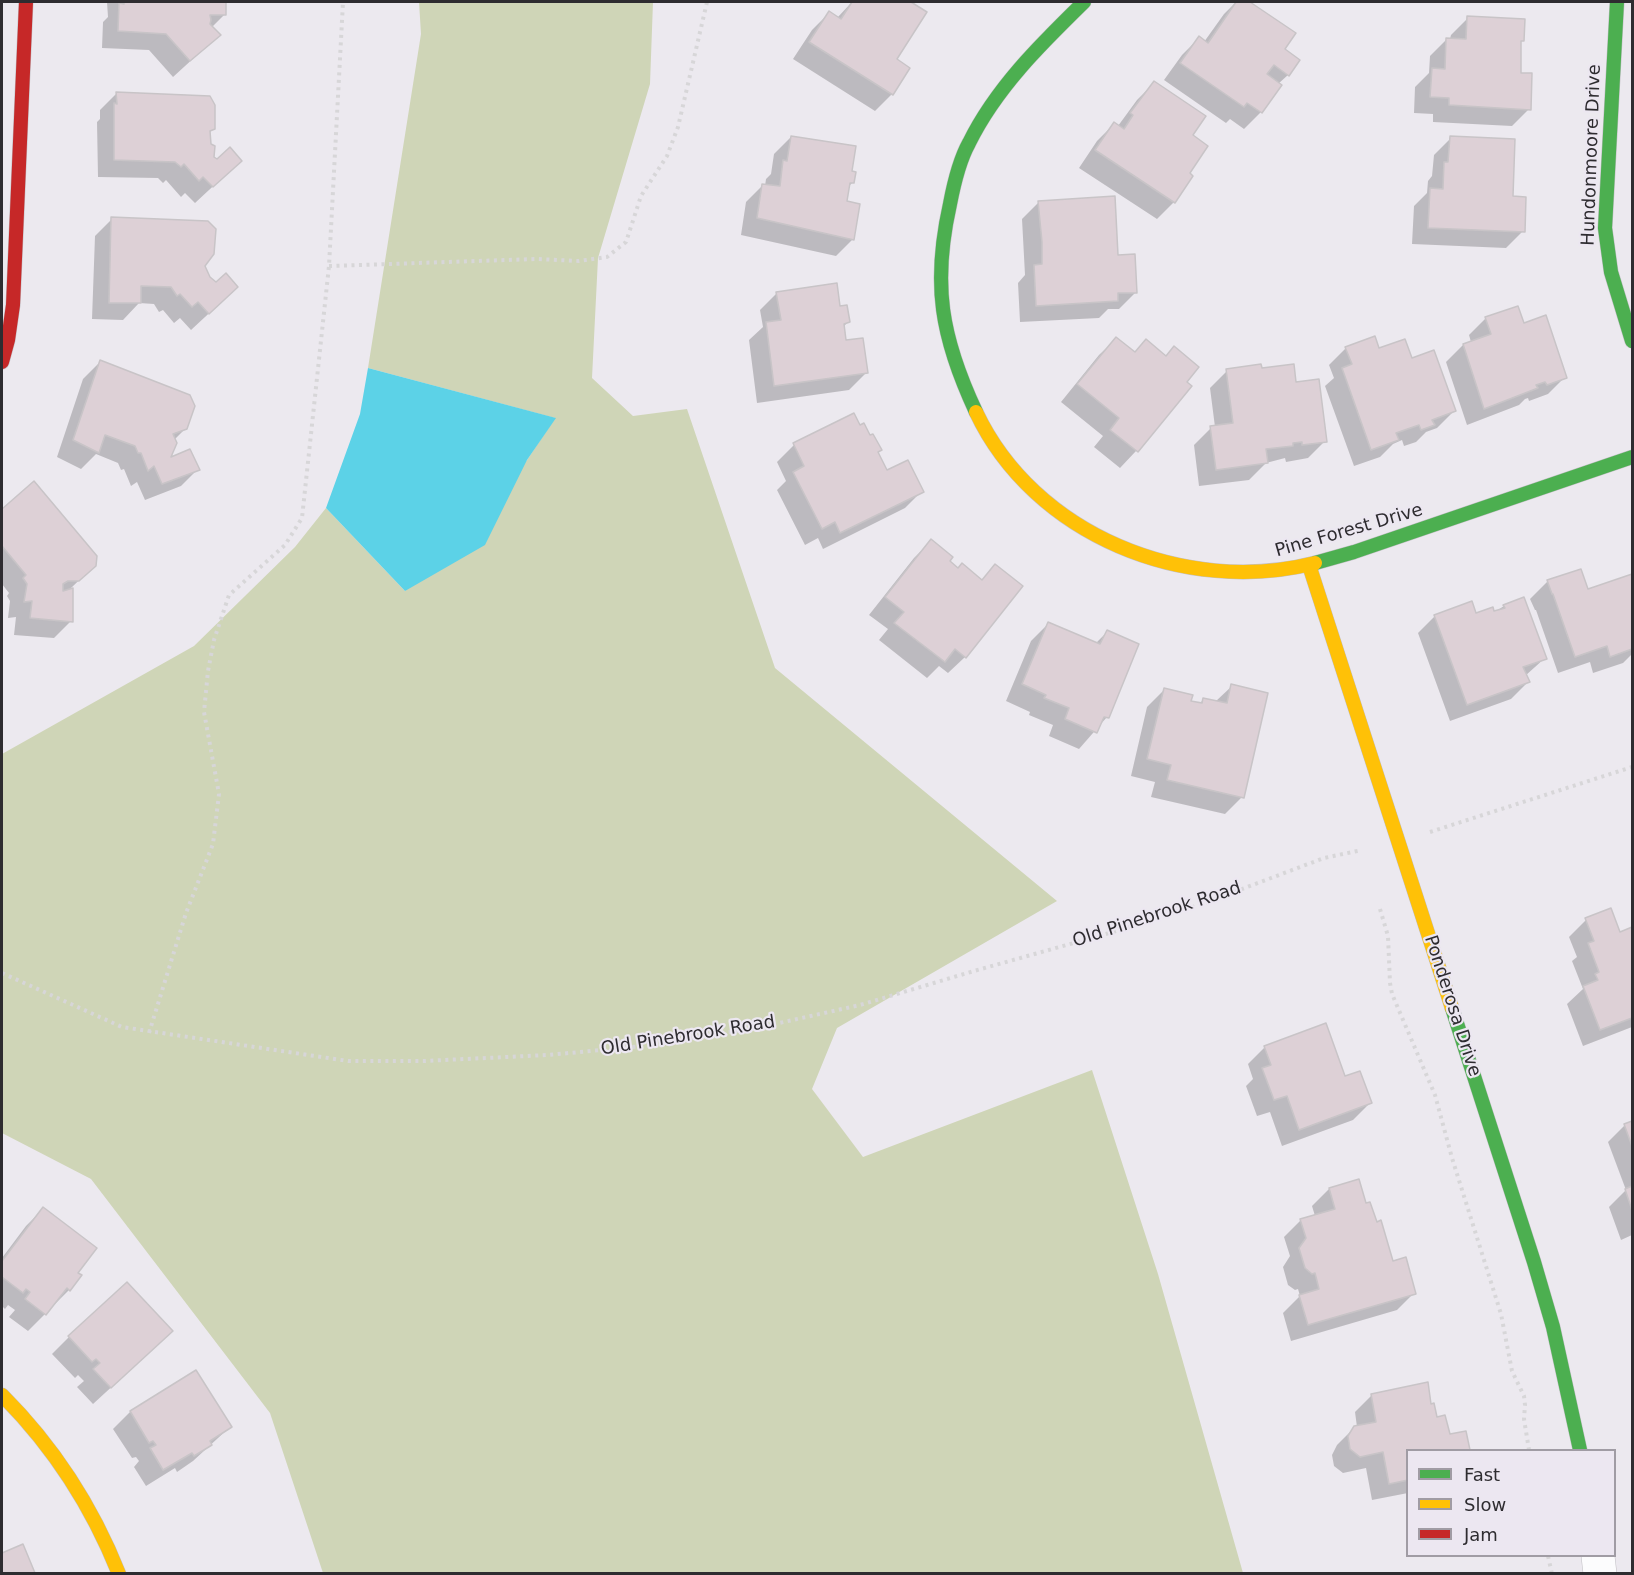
<!DOCTYPE html>
<html>
<head>
<meta charset="utf-8">
<style>
  body { margin:0 }
  #map { position:relative; width:1634px; height:1575px; overflow:hidden; background:#ece9ef; font-family:"DejaVu Sans",sans-serif }
  canvas { display:block }
  .frame { position:absolute; inset:0; border:3px solid #2e2c30; pointer-events:none }
  .legend { position:absolute; left:1406px; top:1449px; width:210px; height:108px; box-sizing:border-box; background:#ece7f1; border:2px solid #a09ca4; margin:0; padding:8px 10px; list-style:none; font-size:18px; color:#2e2c30 }
  .legend li { display:flex; align-items:center; gap:12px; height:30px }
  .legend b { width:30px; border:2px solid #a09ca4 }
</style>
</head>
<body>
<div id="map">
<canvas width="1634" height="1575"></canvas>
<div class="frame"></div>
<ul class="legend">
<li><b style="height:8px;background:#4caf50"></b>Fast</li>
<li><b style="height:8px;background:#ffc107"></b>Slow</li>
<li><b style="height:8px;background:#c62828"></b>Jam</li>
</ul>
</div>
<script>
const ctx = document.querySelector('canvas').getContext('2d');
ctx.lineJoin = 'round';
function fill(path, color) { ctx.fillStyle = color; ctx.fill(path, 'evenodd'); }
function strokePath(path, color, width, dash) { ctx.strokeStyle = color; ctx.lineWidth = width; ctx.lineCap = dash ? 'butt' : 'round'; ctx.setLineDash(dash || []); ctx.stroke(path); }
function drawText(font, color, halo, rows, align = 'center') {
  ctx.font = font + ' "DejaVu Sans",sans-serif'; ctx.lineWidth = 4.5; ctx.setLineDash([]); ctx.textBaseline = 'middle'; ctx.strokeStyle = halo; ctx.fillStyle = color; for (const [text, x, y, turn = 0] of rows) {
    ctx.save(); ctx.translate(x, y); ctx.rotate((+turn || 0) * Math.PI / 180); ctx.textAlign = isNaN(turn) ? turn : align; if (halo) ctx.strokeText(text, 0, 0); ctx.fillText(text, 0, 0); ctx.restore();
  }
}
const green = new Path2D(`
  M419,2h234l-3,82 -52,174 -6,120 41,38 54,-7 88,259 282,233 -220,127 -25,61 51,68 229,-87 66,204 85,299h-920l-53,-160 -179,-234 -89,-46v-379l192,-108 101,-99 31,-39 79,83 122,-131 28,-42 -187,-50 53,-334z`);
const water = new Path2D(`
  M368,368l188,50 -29,42 -42,85 -80,46 -79,-83 34,-94z`);
const shadow = new Path2D(`
  M107,2h118l-1,13 -13,13 8,7 -46,42 -24,-27 -47,-2 1,-26 5,-5z
  M852,2h56l17,10 -30,47 -3,35 -17,17 -82,-52 19,-29 17,-17 8,5z
  M1236,2h12l46,31 -12,16 6,26 -10,9 -18,29 -16,16 -14,-10 -4,4 -62,-43 18,-25 17,-17 5,4 20,-28z
  M1468,18l54,22 -3,3v31l10,35 -17,17 -79,-4v-8l-19,-1 1,-26 14,-14 1,-17 17,-17h3l1,-4z
  M1154,83l37,53 -3,38 3,2 -17,26 -17,17 -78,-51 18,-27 17,-17 4,2 19,-26z
  M117,93l96,36 -4,4 3,24 5,4 6,16 -28,26 -10,-10 -4,4 -15,-17 -3,3 -5,-5 -60,-1 -1,-55 3,-3v-9z
  M791,137l60,35 2,10 -5,5 -2,16 7,36 -17,17 -95,-21 5,-33 17,-17 2,1 1,-7 5,-5 3,-20z
  M1451,138l60,59 12,34 -17,17 -94,-4 2,-38 13,-13 1,-12 4,-5 2,-21z
  M1039,202l78,55 19,35 -17,17h-11l-9,9 -79,4 -2,-39 7,-8 -3,-56z
  M112,219l91,47 16,38 -28,26 -11,-12 -6,5 -11,-13 -4,2 -5,-8 -15,-1 -16,17 -31,-1 3,-83z
  M777,293l62,15 9,14 -5,5 2,15 21,31 -17,17 -92,13 -8,-63 14,-13 -3,-17z
  M1486,318l37,7 42,52 -17,17 -19,7 -1,-3 -3,1 -6,6 -52,20 -21,-63 17,-17 8,-3 -2,-7z
  M1116,339l18,15 56,32 -54,65 -16,17 -26,-21 9,-11 -42,-34 38,-47z
  M1346,348l32,2 33,10 43,51 -17,17 -11,4 -10,10 -12,4 -2,-6 -9,4 -13,13 -26,9 -29,-80 9,-8 -5,-13z
  M100,362l85,67 -11,11 -6,20 30,9 -17,17 -36,14 -8,-18 -6,4 -7,-17 -3,1 -3,-7 -22,-9 -15,15 -24,-12 26,-78z
  M1260,370l65,71 -17,17 -22,4 -1,-4 -19,5 -17,17 -50,6 -5,-41 17,-17 4,-1 -5,-39 17,-17z
  M859,427l21,23 -3,3 9,19 36,19 -17,17 -82,41 -5,-11 -13,7 -28,-55 9,-9 -9,-19 17,-17z
  M34,484l61,81 -24,23v33l-17,17 -40,-3 2,-18 -8,1 2,-17 -3,-5 2,-3 -7,-9v-73z
  M931,541l17,20 10,8 23,12 14,-15 -30,91 -17,16 -9,-7 -12,12 -48,-38 9,-11 -19,-14 45,-57z
  M1580,571l7,20 45,-15v78l-9,9 -30,10 -3,-11 -32,11 -22,-63h-1l-5,-11 17,-17z
  M1504,606l41,52 -20,18 3,6 -17,17 -61,22 -32,-88 17,-17 58,-3z
  M1048,624l47,20 12,-12v85l-28,32 -30,-13 4,-11 -24,-10 1,-3 -24,-11 25,-60z
  M1232,686l10,111 -17,17 -74,-17 4,-15 -24,-6 16,-69 17,-17 25,12 10,2 5,-5 11,3z
  M1610,910l9,24 13,-5v98l-49,19 -16,-42 16,-15 -11,-28 5,-4 -8,-20 17,-17z
  M1265,1047l79,31 26,25 -17,17 -71,26 -12,-34 -13,4 -11,-30 7,-7 -5,-15z
  M1632,1122v113l-11,5 -12,-33 17,-17 -18,-48 17,-17z
  M1329,1189l36,16 11,19 16,38 22,31 -17,17 -106,31 -8,-28 17,-17 -2,-7 -3,1 -7,-5 -5,-18 7,-11 -6,-19 17,-17 14,-4 -3,-10z
  M43,1209l33,64 -7,17 -41,41 -19,-14 6,-7 -7,-5 -3,4 -3,-3v-48l24,-32z
  M69,1337l85,11 -61,56 -16,-17 7,-6 -6,-6 -3,3 -23,-24z
  M195,1372l35,55 -37,34 -16,11 -2,-4 -29,18 -12,-19 5,-6 -3,-4 -4,1 -19,-29 17,-17z
  M1372,1395l58,11 6,13 12,17 17,-3 4,17h-61v43l-36,7 -6,-32 -23,5 -9,-7 -2,-11 5,-10 17,-17 3,-1 -2,-15z`);
const building = new Path2D(`
  M124,2h102v13h-16l1,5 -1,4 11,11 -31,26 -24,-27 -48,-3 1,-28 5,1z
  M852,2h59l16,10 -30,47 13,9 -17,27 -84,-53 20,-31 12,8z
  M1236,2h14l46,31 -11,16 15,11 -11,16 -15,-11 -7,9 15,11 -20,28 -15,-10 -3,4 -64,-44 19,-27 9,7z
  M1467,16l58,3 -1,22h-3v32h11l-1,37 -82,-5v-7l-19,-1 2,-29 13,1 1,-31 20,1z
  M1154,81l52,35 -13,19 15,11 -18,27 3,3 -18,27 -80,-53 19,-28 10,7 9,-14 -3,-2z
  M116,92l94,4 5,9v24l-5,2 1,13 4,2 -1,11 3,2 13,-12 12,14 -29,26 -10,-10 -4,4 -15,-17 -3,3 -6,-5 -61,-2v-57l3,1z
  M791,136l65,10 -4,25 4,1 -2,11h-4l-3,18 13,3 -6,36 -97,-22 5,-34 18,2 3,-26 4,1z
  M1450,136l65,3 -2,57 13,1 -1,35 -97,-4 2,-40 13,1 1,-27h4z
  M1115,196l3,59 17,-1 2,39h-19v8l-82,5 -2,-41 8,-1v-22l-4,-41z
  M111,217l97,4 8,8 -2,25 -9,12 5,11 6,5 10,-9 12,14 -29,27 -11,-12 -6,5 -12,-13 -3,2 -6,-9 -30,-1v17h-32z
  M837,283l3,23 7,-1 3,17 -6,2 2,16 17,-2 5,35 -94,13 -8,-64 15,-2 -5,-28z
  M1518,306l6,17 22,-8 21,63 -20,7 -2,-3 -9,3 2,3 -54,21 -21,-65 28,-10 -6,-17z
  M1375,336l4,12 26,-9 7,19 22,-8 22,61 -24,9 3,5 -14,5 -2,-5 -23,8 3,7 -28,10 -29,-82 10,-4 -7,-17z
  M1116,337l19,15 11,-13 20,17 8,-10 25,21 -12,15 5,4 -54,66 -28,-22 9,-12 -42,-34z
  M100,360l90,35 5,11 -8,23 -14,5 4,9 -6,14 19,-8 10,21 -38,14 -8,-18 -6,5 -7,-18h-3l-3,-7 -30,-11 -6,18 -26,-13z
  M1261,364l1,4 32,-4 2,18 23,-3 8,63 -25,3v-3l-9,1v3l-27,3 2,14 -52,7 -6,-44 23,-3 -7,-54z
  M854,413l6,12 4,-2 6,12 3,-1 9,16 -4,2 9,18 21,-10 16,32 -84,41 -5,-11 -13,7 -29,-57 11,-6 -11,-23z
  M34,481l63,75 -1,10 -17,15h-11l-5,3v7l10,-3v34l-43,-4 2,-17 -8,1 3,-18 -4,-6 3,-3 -24,-29v-37z
  M931,539l22,18 -3,4 8,7 4,-5 20,17 13,-16 28,22 -57,72 -11,-9 -10,13 -51,-39 10,-11 -19,-15z
  M1581,569l7,20 44,-15v75l-22,8 -3,-11 -32,11 -22,-63h-1l-5,-14z
  M1524,597l23,62 -24,8 7,15 -63,23 -33,-90 38,-14 4,12 17,-6 1,4 11,-3 -2,-3z
  M1048,622l52,22 7,-14 32,14 -30,74 -5,-1 -7,16 -32,-14 4,-11 -25,-10 2,-3 -24,-11z
  M1231,684l37,9 -24,105 -77,-18 4,-15 -24,-6 17,-71 29,7 -2,6 11,2 1,-5 24,5z
  M1611,908l9,24 12,-5v91l-32,12 -17,-44 15,-6 -3,-6 4,-2 -11,-29 6,-2 -9,-23z
  M1326,1023l19,53 15,-5 12,32 -73,27 -12,-34 -13,4 -12,-32 9,-3 -7,-19z
  M1632,1121v25l-8,-22z
  M1359,1179l7,24 4,-1 7,20 4,-2 12,41 13,-4 10,37 -108,31 -9,-30 20,-6 -4,-16 -3,1 -7,-6 -6,-20 7,-10 -6,-19 35,-10 -6,-21z
  M1632,1186v24l-7,-21z
  M43,1207l54,41 -19,25 4,2 -12,16 -3,-3 -21,27 -21,-16 5,-7 -4,-3 -3,4 -21,-16v-16z
  M127,1282l46,49 -62,57 -18,-19 7,-6 -4,-4 -4,3 -24,-26z
  M196,1370l36,57 -22,14 2,4 -18,11 -2,-3 -29,17 -13,-22 6,-3 -3,-4 -4,2 -19,-32z
  M1428,1382l3,22 3,-1 3,14 8,-2 5,19 16,-3 4,19h-62v30l-19,4 -6,-32 -23,5 -10,-8 -2,-13 6,-10 22,-4 -5,-28z
  M23,1544l12,29 -33,1v-21z`);
const path = new Path2D(`
  M329,266l208,-7 42,2 28,-4 19,-15 15,-46 26,-40 11,-29 29,-125
  M1430,832l202,-65
  M1380,909l8,27 2,47 2,11 43,101 17,63 49,156 11,57 12,25 1,9 -1,14 5,31
  M2,973l120,54 226,34h76l124,-6 96,-9 122,-20 94,-21 114,-34 146,-41 85,-27 119,-45 38,-8
  M149,1033l37,-120 27,-69 6,-50 -15,-82 4,-41 6,-31 15,-45 56,-50 17,-27 27,-252 14,-264
  M1548,1556l4,18`);
const street = new Path2D(`
  M1598,1556l2,18`);
const fast = new Path2D(`
  M1617,2l-12,226 6,44 21,69
  M976,412c-35,-75 -44,-128 -26,-208 4,-21 9,-43 19,-61 27,-55 72,-99 115,-141
  M1315,563l39,-11 278,-95
  M1452,1008l82,254 19,65 27,123`);
const slow = new Path2D(`
  M976,412c58,123 209,184 339,151
  M1309,565l143,443
  M2,1395c52,52 90,111 117,179`);
const jam = new Path2D(`
  M2,362l6,-22 5,-35 13,-303`);
const streetNames = [
  ["Hundonmoore Drive",1592,155,-88],
  ["Pine Forest Drive",1349,531,-16],
  ["Old Pinebrook Road",1157,915,-18],
  ["Ponderosa Drive",1452,1006,72],
  ["Old Pinebrook Road",688,1036,-9]
];
fill(green, '#cfd5b7');
fill(water, '#5cd2e7');
fill(shadow, '#0003');
fill(building, '#ddd0d6');
strokePath(building, '#c8c4c7', 1.5);
strokePath(street, '#c1bfc4', 34);
strokePath(fast, '#c1bfc4', 15);
strokePath(slow, '#c1bfc4', 15);
strokePath(jam, '#c1bfc4', 15);
strokePath(path, '#d7d6d8', 4, [3, 4.5]);
strokePath(street, '#fcfcfd', 33);
strokePath(fast, '#4caf50', 14);
strokePath(slow, '#ffc107', 14);
strokePath(jam, '#c62828', 14);
drawText('18px', '#2e2c30', '#ece7f1', streetNames);
</script>
</body>
</html>
